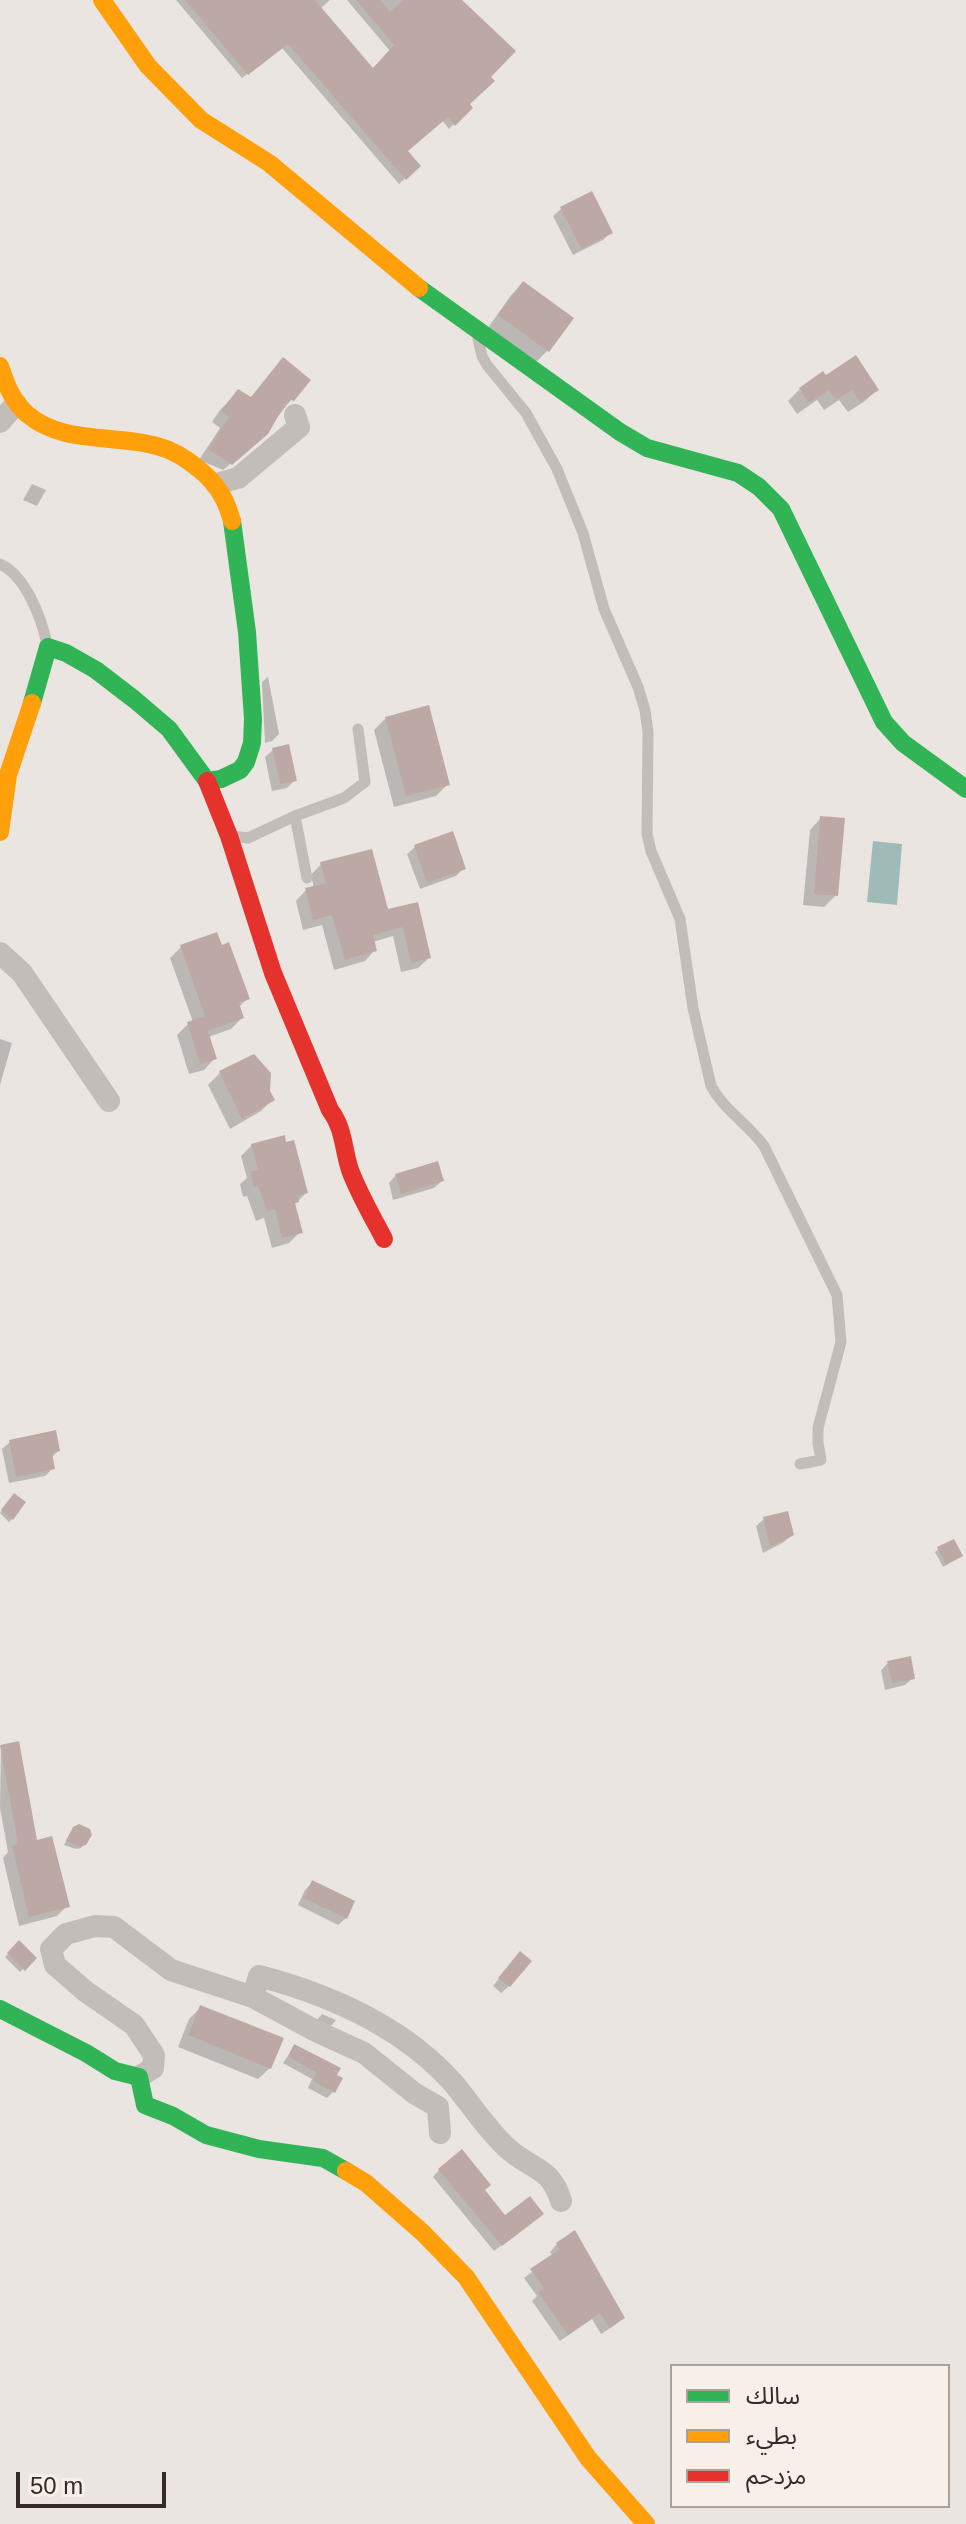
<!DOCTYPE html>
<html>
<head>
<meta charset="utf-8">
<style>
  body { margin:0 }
  #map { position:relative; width:966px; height:2524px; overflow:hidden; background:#eae5e1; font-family:Helvetica,"Noto Sans Arabic",sans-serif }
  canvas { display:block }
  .legend { position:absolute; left:670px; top:2364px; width:280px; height:144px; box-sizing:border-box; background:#f7efe8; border:2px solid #a9a19c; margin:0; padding:10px 14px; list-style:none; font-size:24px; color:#342b29 }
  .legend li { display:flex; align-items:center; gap:16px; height:40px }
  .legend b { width:40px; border:2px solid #a9a19c }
  .scale { position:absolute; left:16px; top:2472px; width:150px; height:36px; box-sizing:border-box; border:4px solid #342b29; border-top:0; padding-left:10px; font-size:24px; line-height:28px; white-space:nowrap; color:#342b29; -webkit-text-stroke:6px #f7efe8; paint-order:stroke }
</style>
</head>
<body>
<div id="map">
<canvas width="966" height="2524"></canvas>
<ul class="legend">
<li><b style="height:10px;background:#30b455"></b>سالك</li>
<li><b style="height:10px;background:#ff9f0a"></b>بطيء</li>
<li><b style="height:10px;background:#e5322d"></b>مزدحم</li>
</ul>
<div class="scale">50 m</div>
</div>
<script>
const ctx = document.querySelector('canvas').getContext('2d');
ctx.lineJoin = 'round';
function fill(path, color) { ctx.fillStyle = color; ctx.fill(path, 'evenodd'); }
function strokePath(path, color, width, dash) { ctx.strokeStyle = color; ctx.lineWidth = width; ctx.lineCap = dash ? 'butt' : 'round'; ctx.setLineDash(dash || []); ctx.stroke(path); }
const water = new Path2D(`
  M873,841l29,3 -5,61 -30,-3z`);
const shadow = new Path2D(`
  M176,0h154l-10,9 53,62 17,-20 -43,-51h112l8,105 3,3 -21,21 -7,-9 -37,31 13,15 -19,18 -117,-136 -40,30z
  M591,193l20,39 -8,8 -30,15 -20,-39 8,-7z
  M523,283l25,67 -12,12 -48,-34 23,-33z
  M283,359l8,41 -30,38 -38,32 -24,-10 21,-32 -8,-6 8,-12 19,-19 11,8z
  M826,378l51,12 -12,11 -17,11 -9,-12 -15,10 -7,-10 -20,14 -9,-13 12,-12z
  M32,484l14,6 -9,16 -14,-6z
  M268,677l11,57 -7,7 -7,2 -3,-61z
  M386,718l62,66 -12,12 -42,11 -20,-77z
  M273,750l22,30 -8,8 -15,3 -7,-34z
  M821,818l15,77 -12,12 -21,-2 7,-75z
  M415,847l49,21 -8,8 -36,13 -13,-35z
  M321,864l65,47 30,-7 13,54 -11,10 -17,4 -8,-36 -20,6 2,8 -10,11 -31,9 -12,-45 -19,5 -7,-29 10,-11 8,-2 -3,-13z
  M181,947h39l27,52 -8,8 3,11 -11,11 -23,8 7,21 -11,12 -15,4 -12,-39 11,-11 5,-2 -23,-64z
  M0,1039l12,4 -12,42z
  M253,1056l19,44 -11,11 -31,18 -22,-44 12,-12z
  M252,1145l54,48 -12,12 6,27 -11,11 -17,5 -8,-30 -8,3 -9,-25 -4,1 -3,-13 7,-6 -6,-22z
  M396,1175l46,6 -8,7 -41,12 -4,-17z
  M10,1442l48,9 -7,7 2,10 -8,8 -36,7 -7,-34z
  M11,1498l1,21 -3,3 -9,-9z
  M764,1519l28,16 -8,7 -21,11 -7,-27z
  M939,1549l22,7 -18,11 -8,-15z
  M888,1663l25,15 -8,7 -20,5 -4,-20z
  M1,1746l34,96 32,64 -10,10 -38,10 -16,-68 5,-6 -8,-44z
  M70,1833l14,11 -3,4 -5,1 -12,-4z
  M313,1882l33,36 -8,7 -40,-20 7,-15z
  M19,1943l15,15 -14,14 -15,-15z
  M513,1961l-4,25 -8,7 -8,-7z
  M201,2007l69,61 -12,11 -80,-32 11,-28z
  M322,2014l14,6 -5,6 -14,-6z
  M295,2046l40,30 -2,16 -6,6 -19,-10 4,-9 -29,-16z
  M439,2170l44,21 22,27 30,2 -41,31 -61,-74z
  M557,2244l66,74 -8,7 -14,9 -9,-15 -32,22 -28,-40 5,-5 -13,-18 29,-22 -3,-4z`);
const building = new Path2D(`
  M185,0h130l58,68 21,-23 -38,-45h24l10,12 13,-12h59l54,51 -25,26 4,4 -25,23 3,4 -18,18 -7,-9 -40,34 13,15 -15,14 -118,-136 -40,31z
  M592,191l21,42 -32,16 -21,-42z
  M523,281l51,37 -25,34 -51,-37z
  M856,355l23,35 -19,12 -8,-12 -16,10 -7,-10 -20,13 -10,-15 24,-17 3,4z
  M283,357l28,23 -17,21 -3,-1 -7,6 -16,28 -36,31 -24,-16 21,-32 -8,-6 17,-22 13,8z
  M429,705l21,80 -44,11 -21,-79z
  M289,744l8,37 -17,3 -8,-36z
  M820,816l25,2 -7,78 -24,-2z
  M453,831l13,38 -39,14 -13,-38z
  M372,849l16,60 30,-7 13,56 -20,5 -8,-36 -30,8 4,16 -32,9 -13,-45 -19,5 -8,-32 21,-5 -6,-21z
  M217,932l5,13 7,-3 21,57 -11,4 5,15 -36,13 9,28 -17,5 -13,-42 18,-6 -25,-71z
  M254,1054l17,19 -1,18 5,9 -33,19 -23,-48z
  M285,1135l1,7 8,-2 14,53 -10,3 1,6 -4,1 8,30 -21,5 -7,-29 -8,2 -9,-25 -4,1 -4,-16 8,-1 -7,-26z
  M438,1161l6,20 -43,13 -6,-20z
  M56,1430l4,21 -8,2 3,16 -39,8 -7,-37z
  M14,1493l12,9 -13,18 -12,-10z
  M788,1511l6,24 -24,12 -7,-30z
  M954,1539l9,17 -17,9 -9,-18z
  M911,1656l4,23 -23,4 -5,-22z
  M19,1741l18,99 15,-4 18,71 -41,10 -17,-71 6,-2 -18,-99z
  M79,1824l11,5 2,6 -6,10 -6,2 -14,-6 7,-14z
  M312,1880l43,21 -8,18 -43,-21z
  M19,1940l18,18 -12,13 -18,-18z
  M520,1951l12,10 -22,26 -12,-9z
  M200,2005l84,33 -13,31 -83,-34z
  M294,2044l47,24 -4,7 6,3 -8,15 -22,-12 4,-8 -29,-17z
  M462,2149l29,36 -6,5 20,25 25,-19 14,18 -42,32 -64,-77z
  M575,2230l50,88 -16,10 -9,-15 -32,22 -30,-43 6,-4 -14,-19 30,-20 -4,-6z`);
const lane = new Path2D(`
  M478,339l4,17 5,9 39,48 31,56 26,64 21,76 34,78 7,23 3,22 -1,102 4,17 29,68 13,89 18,78c13,24 37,38 53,60l73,149 4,47 -23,86v15l3,17 -21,4
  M0,564c26,12 41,53 47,80
  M295,816l12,62
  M232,836l16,2 47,-22 49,-18 21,-16 -7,-53`);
const street = new Path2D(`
  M0,422l16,-18
  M216,484l22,-6 61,-51 -4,-12
  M0,953l22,20 87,128
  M253,1997l6,-21c72,19 146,52 196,109 17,21 31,43 51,62 23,22 45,19 55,54
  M139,2077l14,-9 1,-13 -20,-30 -49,-34 -30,-26 -4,-16 15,-15 29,-8 19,1 57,43 82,27 63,34 48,22 50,40 24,14 2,26`);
const fast = new Path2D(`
  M419,288l201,144 27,16 91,25 21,14 22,22 103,213 19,21 63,46
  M32,703l16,-56 18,6 30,17 39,30 34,29 38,52 14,-2 19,-9 6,-8 6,-19 1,-24 -6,-87 -15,-111
  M0,2009l86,44 29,18 24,6 6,28 28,11 33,19 53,14 64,9 23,13`);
const slow = new Path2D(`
  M102,0l46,66 53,54 68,43 150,125
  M0,366c6,18 12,35 27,48 36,31 88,20 130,32 16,4 30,13 43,24 17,14 26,29 32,51
  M0,832l8,-57 24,-72
  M346,2171l20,12 57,50 43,44 122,181 58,66`);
const jam = new Path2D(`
  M207,781l22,55 44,137 57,137c14,18 13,39 20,60 9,24 22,46 34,69`);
fill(water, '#9fbab7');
fill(shadow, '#0003');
fill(building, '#bca9a5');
strokePath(lane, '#c3bdba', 11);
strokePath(street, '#c3bdba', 22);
strokePath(fast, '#30b455', 18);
strokePath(slow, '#ff9f0a', 18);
strokePath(jam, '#e5322d', 18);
</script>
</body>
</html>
